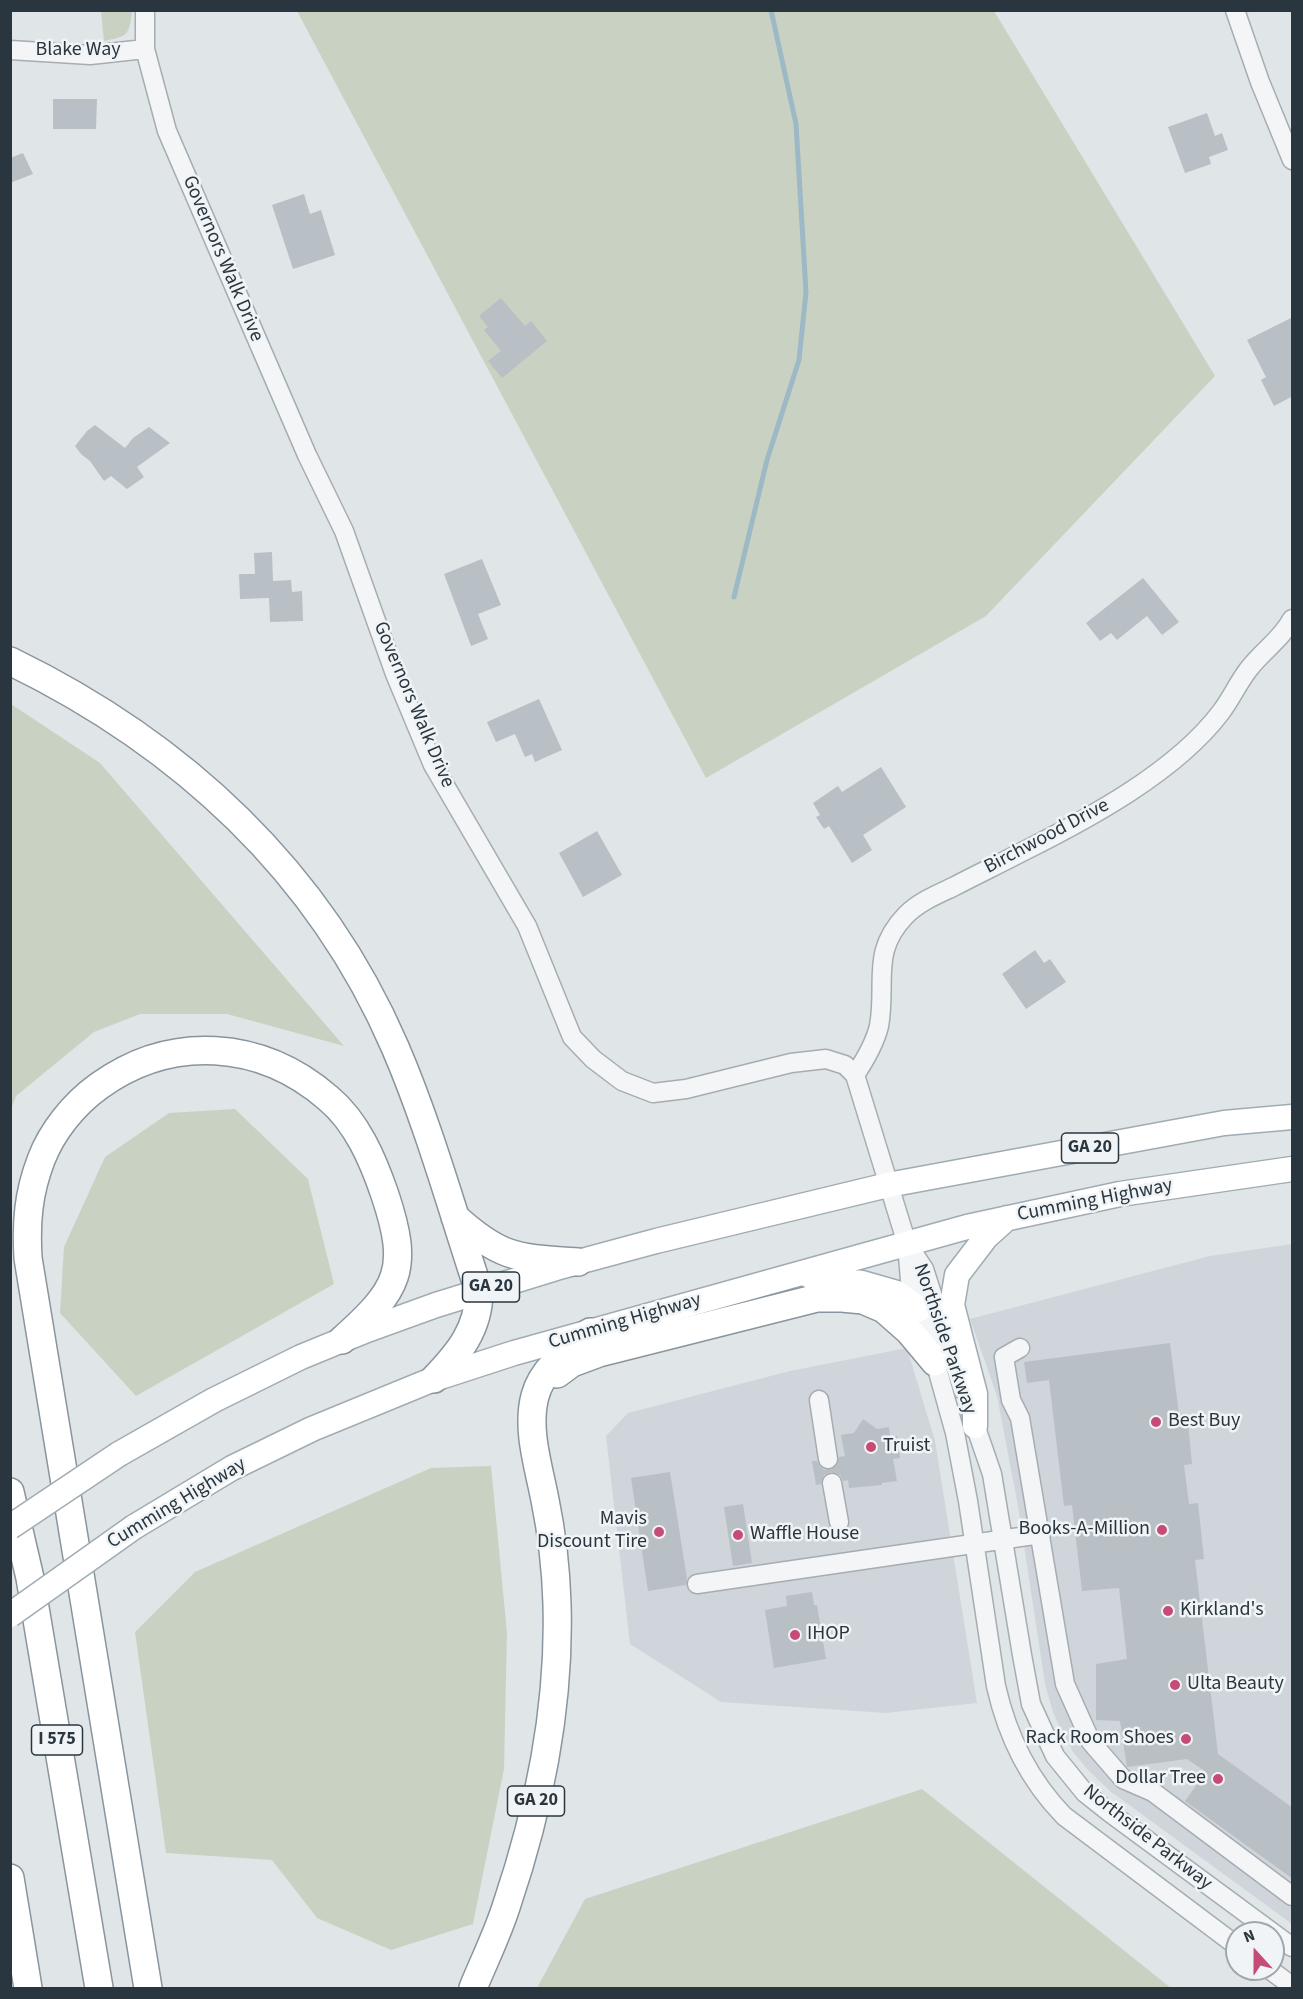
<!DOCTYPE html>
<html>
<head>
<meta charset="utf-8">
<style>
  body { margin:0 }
  #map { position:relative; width:1303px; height:1999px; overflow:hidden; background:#e0e5e8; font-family:"Source Sans 3",sans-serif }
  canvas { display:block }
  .frame { position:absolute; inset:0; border:12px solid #2a363f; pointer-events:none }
  .north { position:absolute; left:1225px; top:1921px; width:60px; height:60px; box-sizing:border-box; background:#f0f4f6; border:2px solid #a1a8ad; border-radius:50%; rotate:339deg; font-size:16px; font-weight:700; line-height:24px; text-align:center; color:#2a363f }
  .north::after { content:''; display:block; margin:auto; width:21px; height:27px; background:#c64c77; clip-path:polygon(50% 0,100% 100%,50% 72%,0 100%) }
</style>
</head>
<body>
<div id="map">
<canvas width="1303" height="1999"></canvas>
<div class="frame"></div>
<div class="north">N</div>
</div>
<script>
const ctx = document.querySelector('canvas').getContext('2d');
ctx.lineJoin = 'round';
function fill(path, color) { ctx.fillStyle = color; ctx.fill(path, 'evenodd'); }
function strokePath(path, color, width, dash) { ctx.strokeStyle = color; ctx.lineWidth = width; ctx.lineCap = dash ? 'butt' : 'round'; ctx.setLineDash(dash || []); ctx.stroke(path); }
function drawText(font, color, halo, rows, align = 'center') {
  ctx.font = font + ' "Source Sans 3",sans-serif'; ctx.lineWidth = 5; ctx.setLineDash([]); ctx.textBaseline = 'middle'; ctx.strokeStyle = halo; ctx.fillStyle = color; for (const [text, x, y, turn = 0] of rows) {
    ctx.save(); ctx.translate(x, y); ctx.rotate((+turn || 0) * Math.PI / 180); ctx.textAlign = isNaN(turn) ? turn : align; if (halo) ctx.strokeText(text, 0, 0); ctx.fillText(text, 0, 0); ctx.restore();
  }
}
const built = new Path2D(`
  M1292,1244v680l-182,-133 -22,-21 -15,-18 -10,-18 -10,-22 -8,-28 -27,-178 -21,-110 -27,-77 240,-63z
  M907,1348l28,93 42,262 -91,10 -165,-11 -91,-58 -24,-208 22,-23 162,-42z`);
const green = new Path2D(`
  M101,11h31c-3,24 -3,25 -28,30z
  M297,11h697l221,365 -229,240 -280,162z
  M11,704l89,59 244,283 -117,-32h-87l-46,18 -78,64 -5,13z
  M235,1109l73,70 26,105 -198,112 -76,-83 4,-66 41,-90 64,-44z
  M491,1466l16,167 -3,136 -31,155 -82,26 -74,-32 -45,-58 -106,-7 -31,-221 60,-60 236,-104z
  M922,1789l249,199h-634l48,-89z`);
const stream = new Path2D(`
  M734,597l33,-137 32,-100 7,-68 -10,-168 -25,-114`);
const building = new Path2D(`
  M53,99h44l-1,30h-43z
  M1207,113l8,23 7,-3 6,17 -19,7 2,7 -26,9 -17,-46z
  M23,153l10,21 -23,9v-25z
  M304,194l6,20 11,-4 14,45 -42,14 -21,-64z
  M501,298l24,28 6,-5 16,20 -45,37 -14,-17 13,-10 -17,-21 4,-3 -9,-11z
  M1293,317v79l-19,10 -13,-26 5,-3 -19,-37z
  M95,425l30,23 8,-10 16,-11 21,16 -33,24 7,10 -17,12 -16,-13 -7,5 -14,-20 -9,-7 -6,-8 12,-15z
  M272,552l1,29 18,-1 1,12 10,-1 1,30 -33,1 -1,-24 -29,1 -1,-25h16l-1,-21z
  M482,559l19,46 -23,9 10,25 -17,7 -27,-72z
  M1143,578l36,44 -17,13 -15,-19 -30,24 -6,-7 -11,8 -14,-18z
  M539,699l23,51 -27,12 -3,-8 -7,3 -10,-23 -19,8 -9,-20z
  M881,767l25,40 -43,28 9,15 -20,13 -23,-37 -5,3 -8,-12 4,-2 -7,-12 25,-17 4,6z
  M597,831l25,44 -39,22 -24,-44z
  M1035,950l9,13 6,-4 16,23 -40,27 -24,-35z
  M1170,1343l9,71 8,-1 5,51 -8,1 5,39 9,-1 6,56 -9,1 23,194 75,54v71l-108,-78 21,-29 -19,-13 -60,8 -7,-46 -24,-1v-56l31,-5 -8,-71 -37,3 -10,-86 -8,1 -15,-126 -22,3 -3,-21z
  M863,1419l14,10 12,-2 1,10 7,-1 3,22 -7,1 4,22 -15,2v2l-33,3 -1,-8 -5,1 -3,-6 -9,-3 -7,3 -3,9 -5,1 -4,-24h5l3,5 4,4 11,-3 4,-10 6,-1 -4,-21 13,-2z
  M670,1472l17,107 -1,6 -38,6 -17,-113z
  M743,1504l9,59 -19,3 -9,-59z
  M812,1592l2,13h3l9,54 -52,9 -9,-58 22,-4 -1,-10z`);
const minor = new Path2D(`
  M145,10v39l22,82 140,324 37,76 51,143 38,91 94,161 45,111 21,22 29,22 31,12 33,-4 105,-26 35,-4 19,6 10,10 52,169 3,36 13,38 32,115 13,68 28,185c11,49 32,93 68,130l173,130
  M1235,10l25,72 32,78
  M10,50l80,5 55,-6
  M855,1075c10,-15 20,-32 24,-49 8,-44 -9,-74 27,-111 13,-13 30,-20 47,-28 23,-12 46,-23 69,-35 66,-33 154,-80 199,-140 10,-13 17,-29 27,-42 14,-19 33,-30 44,-51
  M908,1245l16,24 39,121
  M1020,1348l-16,9 7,43 9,18 45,266 26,58 32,37 30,13 139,104
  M819,1400l9,59
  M972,1416l20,58 30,181 9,49 24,52 30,37 24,19 183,135
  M832,1483l7,39
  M697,1584l344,-50
  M1269,1969l23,17`);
const major = new Path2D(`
  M808,1275l6,3 48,5 35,10 23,16
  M975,1426v-32l-23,-89 5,-30 29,-38 21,-19
  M119,1454l95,-54 87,-43 66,-27 69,-25 120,-37 100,-27 232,-56 336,-62 68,-6
  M134,1527l98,-59 80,-39 122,-50 80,-26 453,-126 153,-33 172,-25`);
const highway = new Path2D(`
  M10,661c171,83 309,210 385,386 34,79 57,163 84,244 0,38 -20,62 -45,88
  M455,1217c46,42 63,41 123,45
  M557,1374l15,-11 27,-10 218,-55h25l21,2 21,9 25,22 26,31
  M10,1492l20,86 69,410
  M10,1878l18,110
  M148,1988l-120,-730c-2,-35 0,-64 13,-98 11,-29 33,-56 58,-74 72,-52 162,-46 229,12 29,24 45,62 57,97 25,75 14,94 -43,145
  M473,1988c11,-27 25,-55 34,-84 32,-95 53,-199 50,-300 -1,-34 -5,-70 -12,-104 -6,-32 -19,-71 -10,-104 7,-27 34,-47 55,-64`);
const majorBridge = new Path2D(`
  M10,1527l109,-73
  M10,1615l124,-88`);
const markers = [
  [1156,1422,6,"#c64c77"],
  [871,1447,6,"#c64c77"],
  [1162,1530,6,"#c64c77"],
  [659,1532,6,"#c64c77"],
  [738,1535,6,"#c64c77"],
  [1168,1611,6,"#c64c77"],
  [795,1635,6,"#c64c77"],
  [1175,1685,6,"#c64c77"],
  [1186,1739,6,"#c64c77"],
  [1218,1779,6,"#c64c77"]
];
const shields = [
  [1090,1148,57],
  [491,1287,57],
  [57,1740,51],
  [536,1801,57]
];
const shieldNames = [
  ["GA 20",1090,1148],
  ["GA 20",491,1287],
  ["I 575",57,1740],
  ["GA 20",536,1801]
];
const streetNames = [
  ["Blake Way",78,51],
  ["Governors Walk Drive",222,259,67],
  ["Governors Walk Drive",413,705,67],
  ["Birchwood Drive",1047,837,-28],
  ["Cumming Highway",1095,1201,-11],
  ["Cumming Highway",625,1322,-16],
  ["Northside Parkway",944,1339,71],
  ["Cumming Highway",177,1504,-31],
  ["Northside Parkway",1147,1838,38]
];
const poiNames = [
  ["Best Buy",1168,1422],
  ["Truist",883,1447],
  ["Mavis",647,1520,"right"],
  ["Discount Tire",647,1543,"right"],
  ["Books-A-Million",1150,1530,"right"],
  ["Waffle House",750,1535],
  ["Kirkland's",1180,1611],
  ["IHOP",807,1635],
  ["Ulta Beauty",1187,1685],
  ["Rack Room Shoes",1174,1739,"right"],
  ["Dollar Tree",1206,1779,"right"]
];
fill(built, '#cfd5da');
fill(green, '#c9d2c2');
strokePath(stream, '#9db9c6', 5);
fill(building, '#b8bfc5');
strokePath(minor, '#a6adb2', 21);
strokePath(major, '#a0acb3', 27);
strokePath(highway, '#89959e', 30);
strokePath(minor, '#f3f5f7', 18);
strokePath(major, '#fff', 24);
strokePath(highway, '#fff', 27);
strokePath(majorBridge, '#a0acb3', 27, []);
strokePath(majorBridge, '#fff', 24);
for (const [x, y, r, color] of markers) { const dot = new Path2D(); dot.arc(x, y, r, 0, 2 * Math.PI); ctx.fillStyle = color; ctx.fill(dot); strokePath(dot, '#f0f4f6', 2); }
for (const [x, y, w] of shields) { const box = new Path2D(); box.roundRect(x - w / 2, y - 15, w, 30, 4.5); ctx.fillStyle = '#f0f4f6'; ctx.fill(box); strokePath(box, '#2a363f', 1.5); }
drawText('bold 18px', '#2a363f', null, shieldNames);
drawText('20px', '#2a363f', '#f0f4f6', streetNames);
drawText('20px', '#2a363f', '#f0f4f6', poiNames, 'left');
</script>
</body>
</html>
